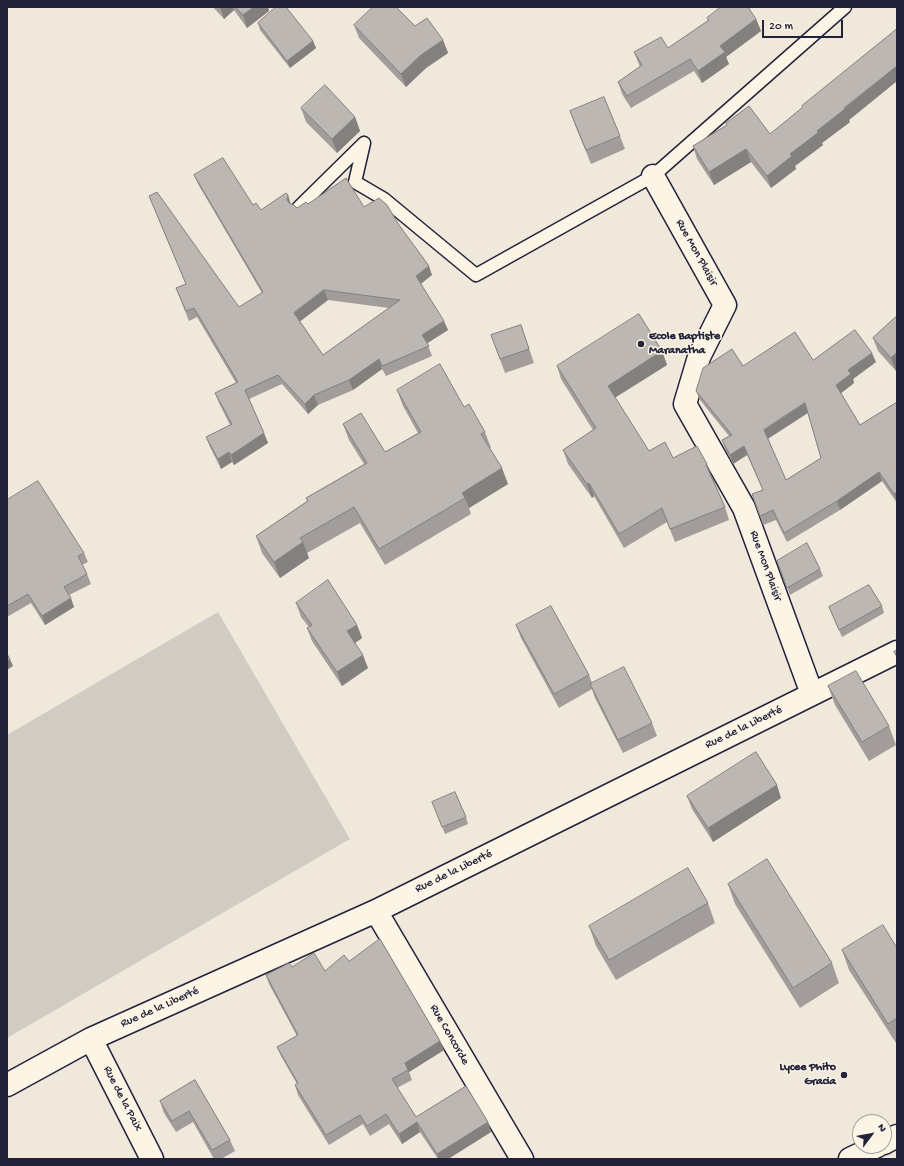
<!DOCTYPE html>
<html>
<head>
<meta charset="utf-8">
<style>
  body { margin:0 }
  #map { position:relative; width:904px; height:1166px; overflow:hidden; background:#efe8db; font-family:"Gochi Hand",sans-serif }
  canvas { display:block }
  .frame { position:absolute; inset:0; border:8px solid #22223b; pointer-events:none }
  .north { position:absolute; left:852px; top:1114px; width:40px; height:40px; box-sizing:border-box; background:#fcf5e5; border:1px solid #a5a1a1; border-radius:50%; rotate:58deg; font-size:11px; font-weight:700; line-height:16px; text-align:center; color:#22223b }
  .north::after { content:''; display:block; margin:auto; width:14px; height:18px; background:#22223b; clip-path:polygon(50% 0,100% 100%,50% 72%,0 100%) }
  .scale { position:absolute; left:762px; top:20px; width:81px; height:18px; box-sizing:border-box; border:2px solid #22223b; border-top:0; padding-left:5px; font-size:12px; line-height:14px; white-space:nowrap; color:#22223b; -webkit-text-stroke:3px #fcf5e5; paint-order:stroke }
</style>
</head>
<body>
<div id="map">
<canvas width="904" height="1166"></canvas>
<div class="frame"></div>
<div class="north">N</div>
<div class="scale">20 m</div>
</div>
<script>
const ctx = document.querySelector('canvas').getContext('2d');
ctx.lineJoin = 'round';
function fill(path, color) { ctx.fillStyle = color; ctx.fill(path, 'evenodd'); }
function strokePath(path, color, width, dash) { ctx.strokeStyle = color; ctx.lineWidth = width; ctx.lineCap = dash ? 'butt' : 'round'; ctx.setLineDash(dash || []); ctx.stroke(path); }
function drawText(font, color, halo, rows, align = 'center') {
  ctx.font = font + ' "Gochi Hand",sans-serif'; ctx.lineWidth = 3; ctx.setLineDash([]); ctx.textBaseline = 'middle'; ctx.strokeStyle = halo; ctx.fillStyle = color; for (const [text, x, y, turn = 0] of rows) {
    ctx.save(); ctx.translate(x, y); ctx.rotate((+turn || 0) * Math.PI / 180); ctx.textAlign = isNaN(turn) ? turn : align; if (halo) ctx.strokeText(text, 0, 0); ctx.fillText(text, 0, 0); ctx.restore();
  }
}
const green = new Path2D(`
  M218,612l132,227 -343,199v-303z`);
const lane = new Path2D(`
  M364,143l-9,39 29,17 92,76 177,-99 192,-169
  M298,208l66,-65`);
const street = new Path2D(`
  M653,176l72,129 -26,52 -14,47 59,104 68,186
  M376,911l146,248
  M91,1039l61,120
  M7,1085l84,-46 285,-128 521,-259
  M884,1143l13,-7
  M850,1159l27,-13`);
const wall = new Path2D(`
  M213,7h55l1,4 -22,17 -13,-18 -10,9z
  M707,18l49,1 5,12 -35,26 3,7 -27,19 -8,-12 -63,37 -9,-14 -4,-12 22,-15 -6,-15 34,-4 40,-27z
  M258,23l55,18 3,7 -26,20 -30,-38z
  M354,25l61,1 28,14 5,13 -22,15 -20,19 -47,-49z
  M897,29v52l-48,39 1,2 -28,21 1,2 -28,21 1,3 -25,19 -20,-26 -37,23 -17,-26 -4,-13 34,-21 -1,-2 44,11 33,-26 -1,-2z
  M301,108l54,9 5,14 -23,22 -31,-31z
  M570,111l50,25 5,13 -34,15 -16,-39z
  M194,175l59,30 8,5 30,-6 6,4 11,-4 56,3 35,18 33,50 -11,9 27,46 -21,13 5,13 -46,20 -4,-7 -29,21 -35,15 -10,9 -26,-30 -33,15 19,44 -34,22 -2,-3 -11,7 -11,-22 -4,-10 24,-12 -11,-22 -4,-10 21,-10 -39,-66 -8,4 -13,-33 10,-4 -37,-88 90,111 23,-14 -64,-109zM328,300l61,8 -66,47 -23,-34z
  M897,316l-1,55 -18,-20 -5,-13z
  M521,325l13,38 -29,10 -14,-38z
  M662,351l5,14 -52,33 34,53 24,7 39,19 13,30 4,13 -54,22 -8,-20 -43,26 -30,-52 -2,2 -24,-34 -5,-14 30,-20 -32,-51 -4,-13z
  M813,360l63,2 -23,17 1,4 -13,10 19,32 37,-23v101l-15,-22 -42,29 -53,32 -11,-22 -13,5 -11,-31 11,-4 -16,-35 -14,9 -8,-15 -3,-9 7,-4 -29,-36 -4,-9 47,-25zM808,413l13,45 -35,22 -18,-41z
  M397,390l67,17 21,25 6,16h-1l18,36 -39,24 2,6 -86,51 -25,-42 -53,30 2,5 -29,20 -18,-25 -6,-17 51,-35 -1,-3 58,-34 -15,-24 -6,-16 42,28 33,-19 -15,-27z
  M7,500l77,53 4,9 -6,3 5,9 4,10 -22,11 5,12 -29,18 -14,-22 -24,14z
  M777,561l43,8 3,7 -33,19z
  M296,603l61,22 5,13 -7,5 13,25 -26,18 -30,-45 -5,-13 2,-1 -8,-10z
  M882,606l2,7 -42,24 -13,-30z
  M516,625l73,50 3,8 60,40 5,13 -34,17 -28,-55 -3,-9 -33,19 -38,-70z
  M828,686l61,40 7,19 -27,16 -34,-56z
  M687,796l94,2 -68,44 -21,-33z
  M435,809l31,8 2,7 -23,10z
  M728,884l104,79 7,20 -39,25 -65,-104z
  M708,903l7,20 -99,57 -20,-34 -7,-20z
  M897,948v95h-1l-47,-73 -7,-20z
  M349,961l95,89 -35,22 3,8 -15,8 19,29 72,5 3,10 -43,27h-10l-18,-27 -18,12 -13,-20 -19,12 -7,-12 -34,21 -31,-50 -3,-10 2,-1 -16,-28 -4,-9 20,-11 -28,-52 -3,-9 26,-8 33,4z
  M195,1080l35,60 5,11 -14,8h-7l-21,-37 -17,10 -12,-19 -4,-12z`);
const shadedWall = new Path2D(`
  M220,7h13l1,3 -10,9z
  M254,7h14l1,4 -22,17 -4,-13z
  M756,19l5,12 -35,26 3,7 -27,19 -4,-12 22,-25z
  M443,40l5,13 -22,15 -20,19 -5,-13 20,-19z
  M313,41l3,7 -26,20 -3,-7z
  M897,66v15l-48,39 1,2 -28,21 1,2 -28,21 1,3 -25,19 -4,-12 23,-22 27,-23z
  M355,117l5,14 -23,22 -5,-14z
  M746,149l5,13 -37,23 -5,-13z
  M288,195l3,10v5l-4,-10z
  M429,266l3,9 -13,10 -3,-9z
  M324,290l4,10 -30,23 -4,-10z
  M444,321l4,9 -22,14 -4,-9z
  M662,351l5,14 -55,34 -4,-13z
  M897,352v18l-1,1 -5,-13z
  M872,353l4,9 -23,17 1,4 -14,11 -4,-9 12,-15z
  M379,359l3,10 -29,21 -4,-10z
  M314,395l4,10 -10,9 -3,-10z
  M805,403l4,9 -42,27 -3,-9z
  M264,433l4,10 -34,22 -3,-10z
  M744,446l3,9 -14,9 -3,-9z
  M229,452l3,10 -11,7 -3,-10z
  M707,464l5,13 -1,1 -5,-13z
  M502,468l6,16 -39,24 -4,-10 -3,-5z
  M879,472l3,9 -42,29 -3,-9z
  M589,483l5,13 -2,2 -5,-14z
  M897,492v10l-3,-8z
  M303,542l6,16 -29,20 -6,-16z
  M71,598l3,9 -29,18 -3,-9z
  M357,625l5,13 -10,7 -5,-14z
  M363,655l5,13 -26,18 -5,-14z
  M10,659l3,7 -6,4v-9z
  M777,785l4,13 -68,44 -5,-14z
  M440,1041l4,9 -35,22 -4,-9z
  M417,1122l3,10 -18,12 -3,-10z
  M488,1122l3,10 -43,27h-9l-2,-5z`);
const building = new Path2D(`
  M236,7h18l-11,8z
  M276,7h10l27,34 -26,20 -29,-38z
  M373,7h23l19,19 12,-8 16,22 -22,15 -20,19 -47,-49z
  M721,7h27l8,12 -36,27 5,6 -27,19 -8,-12 -63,37 -9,-14 24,-17 -8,-13 27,-15 7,11 41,-28 -2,-2z
  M897,29v37l-53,42 1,1 -28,22 2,1 -29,22 2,2 -25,20 -21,-27 -37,23 -16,-26 34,-21 -1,-2 23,-17 21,28 33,-27 -1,-1z
  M325,85l30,32 -23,22 -31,-31z
  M604,97l16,39 -34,14 -16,-39z
  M223,158l30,47 3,-2 5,7 25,-17 2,2 -1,5 2,3 6,3 2,2 9,-6 2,2 38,-26 18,29 15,-9 8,7 12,20 30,41 -13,10 28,45 -22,14 7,11 -47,20 -3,-7 -30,21 -35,15 -9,9 -27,-29 -33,15 19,43 -33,22 -2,-3 -11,7 -12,-22 26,-13 -17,-31 23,-11 -44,-74 -8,3 -10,-23 10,-4 -37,-88 8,-4 82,115 24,-15 -69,-117zM324,290l76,10 -77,55 -29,-42z
  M639,314l23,37 -54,35 41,65 16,-9 8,16 24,-12 10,18 -1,1 19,42 -55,22 -8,-21 -43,26 -30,-51 -2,1 -24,-34 33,-22 -39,-62z
  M897,316v36l-6,6 -18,-20z
  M521,325l8,24 -29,10 -9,-24z
  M855,330l17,23 -24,17 3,4 -15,11 24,40 37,-23v90l-3,2 -15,-22 -42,29 -53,32 -11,-23 -13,6 -8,-22 11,-4 -19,-44 -14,9 -8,-15 10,-5 -36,-44 7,-23 29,-19 11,17 52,-34 18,28zM805,403l16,55 -35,22 -22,-50z
  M440,364l24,43 5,-3 16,28 -4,2 21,34 -40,25 3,5 -86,51 -25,-42 -54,31 3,4 -29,20 -18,-26 52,-35 -2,-3 61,-35 -24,-39 18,-11 24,39 36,-20 -24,-42z
  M38,481l46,72 -6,3 9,18 -23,13 7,11 -29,18 -14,-22 -21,12v-106z
  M807,543l13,26 -33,19 -10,-27z
  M328,580l29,45 -10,6 16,24 -26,17 -30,-44 5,-3 -16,-22z
  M869,585l13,21 -43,24 -10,-23z
  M551,606l38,69 -35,19 -38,-69z
  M897,650v7l-3,-5z
  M7,654l3,5 -3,2z
  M624,667l28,56 -34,17 -28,-56z
  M856,671l33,55 -27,16 -34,-56z
  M756,752l21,33 -69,43 -21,-32z
  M455,792l11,25 -24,10 -10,-25z
  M767,859l65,104 -39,25 -65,-104z
  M688,868l20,35 -99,57 -20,-34z
  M883,925l14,23v70l-9,6 -46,-74z
  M380,939l60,102 -35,22 3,7 -16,9 24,38 50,-31 22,36 -51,32 -20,-32 -18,12 -13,-20 -19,12 -7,-11 -34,20 -31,-50 3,-2 -21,-36 21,-12 -32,-60 23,-12 3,4 22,-14 11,18 19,-16 5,6z
  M195,1080l35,60 -18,10 -23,-39 -17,10 -12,-20z`);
const markers = [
  [641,344,4,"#22223b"],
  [844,1075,4,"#22223b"]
];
const streetNames = [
  ["Rue Mon Plaisir",696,253,61],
  ["Rue Mon Plaisir",765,566,70],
  ["Rue de la Liberté",744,728,-26],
  ["Rue de la Liberté",454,872,-26],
  ["Rue de la Liberté",160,1008,-24],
  ["Rue Concorde",449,1035,60],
  ["Rue de la Paix",122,1099,63]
];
const poiNames = [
  ["Ecole Baptiste",649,337],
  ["Maranatha",649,351],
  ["Lycee Phito",836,1068,"right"],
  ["Gracia",836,1082,"right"]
];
fill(green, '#d1cbc3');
strokePath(lane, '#22223b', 15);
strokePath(street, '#22223b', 25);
strokePath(lane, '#fcf5e5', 12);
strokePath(street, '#fcf5e5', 22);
fill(wall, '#a29d9a');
fill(shadedWall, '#84807d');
fill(building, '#bcb7b3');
strokePath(building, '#84807d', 1);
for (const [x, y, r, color] of markers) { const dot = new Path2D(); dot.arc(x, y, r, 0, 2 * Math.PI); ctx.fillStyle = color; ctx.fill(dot); strokePath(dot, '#fcf5e5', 1.5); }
drawText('12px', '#22223b', '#fcf5e5', streetNames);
drawText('bold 12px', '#22223b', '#fcf5e5', poiNames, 'left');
</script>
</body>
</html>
